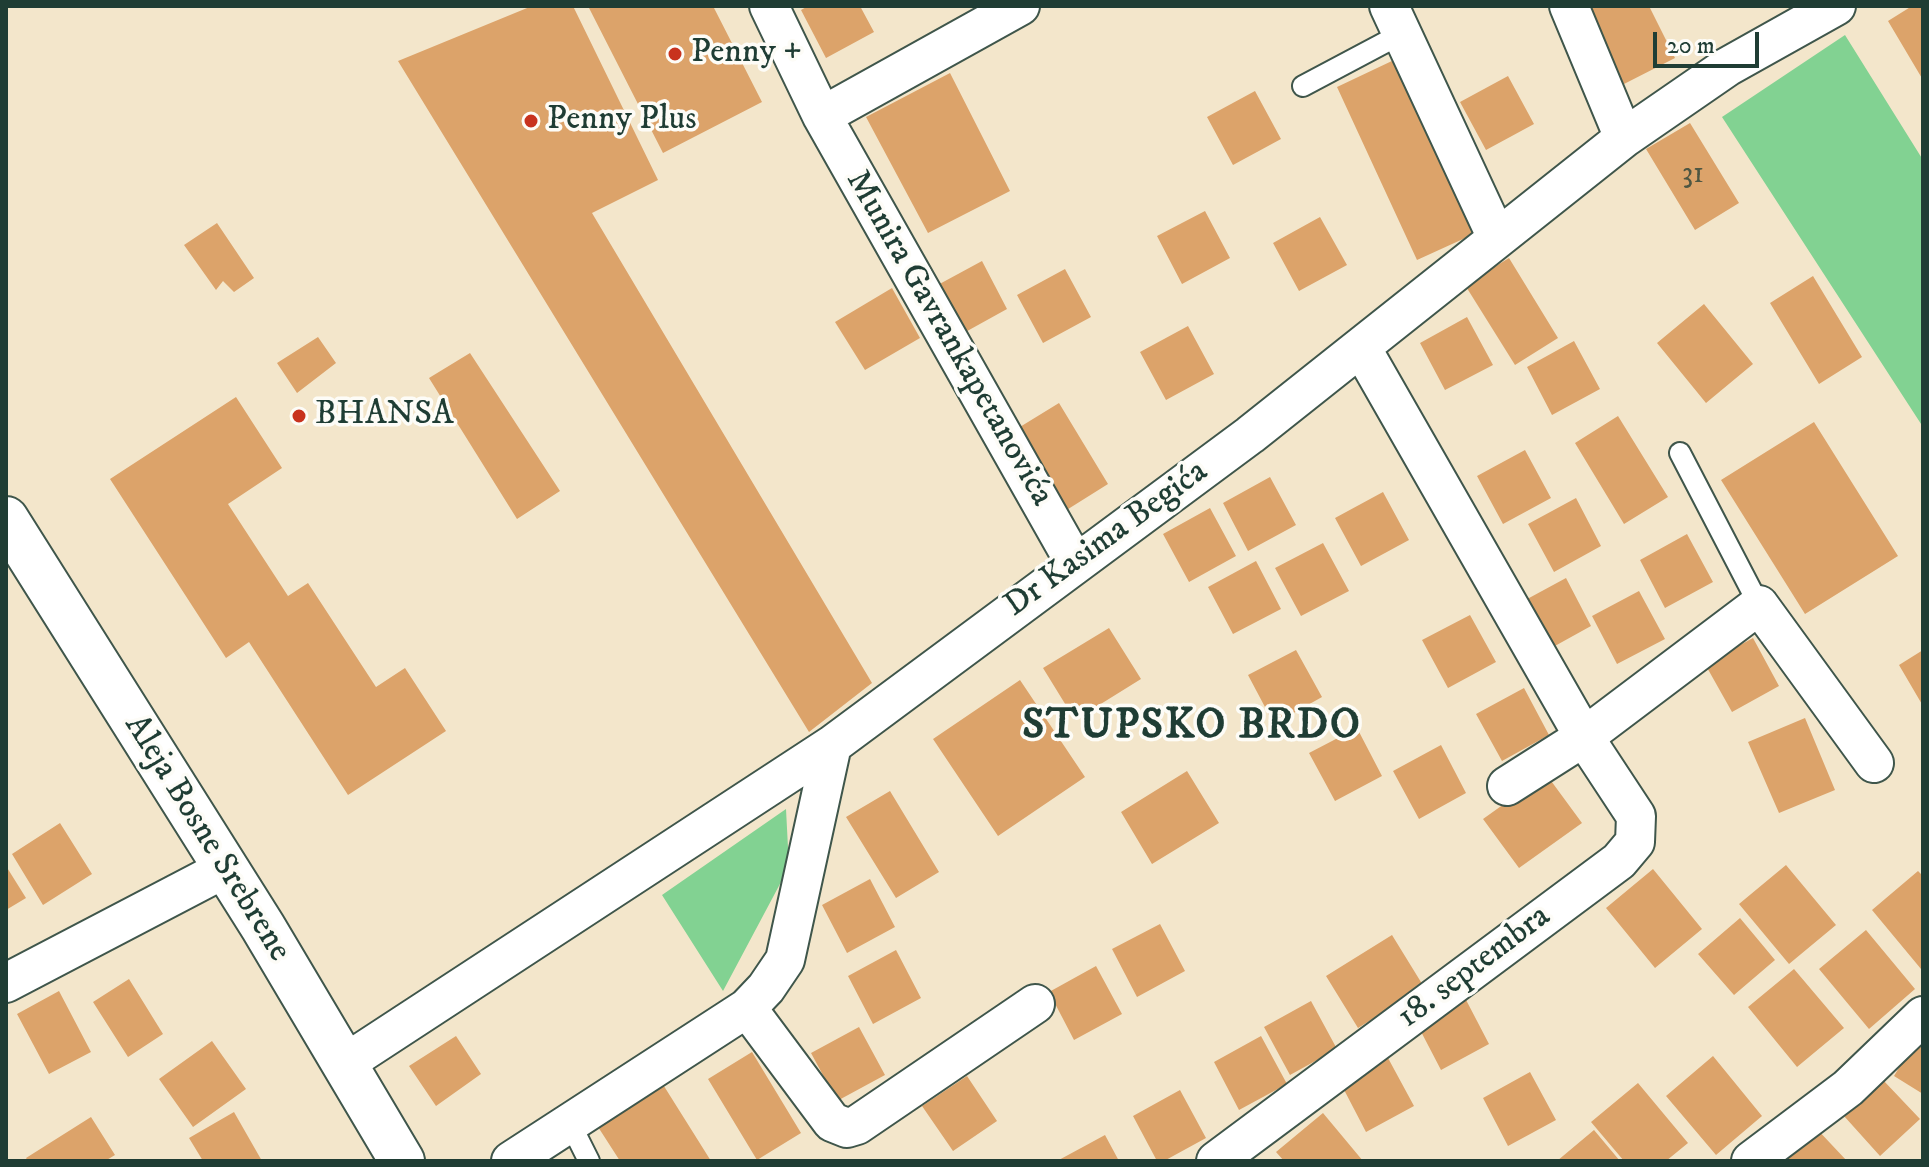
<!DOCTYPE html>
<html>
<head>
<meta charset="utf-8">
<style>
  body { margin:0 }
  #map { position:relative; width:1929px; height:1167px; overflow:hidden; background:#f3e6cb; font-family:"IM FELL DW Pica",serif }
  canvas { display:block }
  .frame { position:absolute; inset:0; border:8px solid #1f3d34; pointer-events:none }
  .scale { position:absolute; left:1653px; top:32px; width:106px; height:36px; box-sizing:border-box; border:4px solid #1f3d34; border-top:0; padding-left:10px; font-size:24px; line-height:28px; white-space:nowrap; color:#1f3d34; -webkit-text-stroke:6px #fdfcf7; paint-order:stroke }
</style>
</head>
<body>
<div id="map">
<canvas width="1929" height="1167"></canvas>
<div class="frame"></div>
<div class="scale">20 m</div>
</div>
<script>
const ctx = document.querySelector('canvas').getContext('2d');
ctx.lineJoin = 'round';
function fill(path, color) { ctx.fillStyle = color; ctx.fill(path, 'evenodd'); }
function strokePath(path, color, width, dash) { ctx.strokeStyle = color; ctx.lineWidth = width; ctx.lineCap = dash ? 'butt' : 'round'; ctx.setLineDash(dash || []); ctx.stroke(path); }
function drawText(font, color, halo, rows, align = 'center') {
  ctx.font = font + ' "IM FELL DW Pica",serif'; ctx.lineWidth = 7; ctx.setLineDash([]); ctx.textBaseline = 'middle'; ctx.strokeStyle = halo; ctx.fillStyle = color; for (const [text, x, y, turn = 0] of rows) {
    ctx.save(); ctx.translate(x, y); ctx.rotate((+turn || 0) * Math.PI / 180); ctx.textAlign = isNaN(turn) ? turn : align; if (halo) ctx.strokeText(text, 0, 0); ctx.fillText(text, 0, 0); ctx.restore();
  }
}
const green = new Path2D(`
  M1845,35l78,125v267l-201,-310z
  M786,809l3,58 -66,124 -61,-96z`);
const building = new Path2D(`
  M532,6h41l85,174 -66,33 280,470 -63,49 -411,-671z
  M588,6h125l49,96 -99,51z
  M808,6h52l14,26 -48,26 -25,-48z
  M1584,6h65l26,52 -51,26z
  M1912,6h11v74l-35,-59z
  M1394,60l80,174 -57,26 -80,-173z
  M950,73l60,118 -82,42 -62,-116z
  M1508,76l26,48 -48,26 -26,-48z
  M1255,91l26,48 -48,26 -26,-48z
  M1690,123l49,80 -44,27 -49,-81z
  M1205,211l25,47 -48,26 -25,-48z
  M1320,217l27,48 -48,26 -26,-48z
  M217,223l37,55 -20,14 -11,-11 -7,9 -32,-45z
  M1509,258l49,80 -43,27 -50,-80z
  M982,261l25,48 -47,26 -26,-48z
  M1065,269l26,48 -48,26 -26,-48z
  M1813,276l49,81 -43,27 -49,-81z
  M892,288l28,50 -55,32 -30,-48z
  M1704,304l49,60 -47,39 -49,-60z
  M1467,317l26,48 -48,25 -25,-47z
  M1188,326l26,48 -48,26 -26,-48z
  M318,337l18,26 -39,30 -20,-30z
  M1574,341l26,48 -48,26 -25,-48z
  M470,353l90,138 -43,28 -88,-141z
  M236,397l46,71 -54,36 60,92 20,-13 68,104 29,-19 41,63 -98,64 -99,-153 -23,16 -116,-179z
  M1059,403l49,81 -43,27 -50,-81z
  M1618,416l50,81 -44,27 -49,-81z
  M1814,422l84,134 -93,58 -84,-134z
  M1525,450l26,48 -48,26 -26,-48z
  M1270,477l26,48 -48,26 -25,-48z
  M1383,492l26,48 -48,26 -26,-48z
  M1576,498l25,48 -47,26 -26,-48z
  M1210,508l26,48 -47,26 -26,-48z
  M1687,534l26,48 -48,26 -25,-48z
  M1323,543l26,48 -48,25 -26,-48z
  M1256,561l25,48 -48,25 -25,-47z
  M1566,578l25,48 -47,26 -26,-48z
  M1639,591l26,48 -48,25 -25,-48z
  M1470,615l26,47 -48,26 -26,-48z
  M1109,628l32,51 -66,41 -32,-52z
  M1753,638l26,48 -47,26 -27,-48z
  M1296,650l26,47 -48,27 -26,-49z
  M1923,650v56l-24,-41z
  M1020,680l65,97 -87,59 -65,-97z
  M1524,688l25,47 -47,26 -26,-47z
  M1805,718l30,72 -56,23 -31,-71z
  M1357,728l25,48 -47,25 -26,-48z
  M1441,745l25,48 -47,26 -26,-48z
  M1187,771l32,52 -67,41 -31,-52z
  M1546,774l36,49 -63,45 -36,-49z
  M890,791l49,81 -43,26 -50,-81z
  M60,823l32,51 -49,31 -31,-51z
  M1786,865l50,60 -47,39 -50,-60z
  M6,866l20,32 -20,12z
  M1653,869l49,60 -47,39 -49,-60z
  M1918,871l5,5 -2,93 -49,-59z
  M870,879l25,48 -48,26 -25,-48z
  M1740,918l35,42 -41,35 -36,-41z
  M1160,924l25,47 -48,26 -25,-48z
  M1866,930l49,59 -46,40 -50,-60z
  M1392,935l32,52 -66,41 -32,-52z
  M896,950l25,48 -48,26 -25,-48z
  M1096,966l26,48 -48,26 -25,-48z
  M1794,969l50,59 -47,39 -49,-60z
  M129,979l34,55 -35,23 -35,-55z
  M59,991l32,61 -42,22 -32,-60z
  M1464,996l25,48 -48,26 -25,-48z
  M1311,1001l26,48 -47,26 -26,-48z
  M859,1027l26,48 -48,26 -26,-48z
  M1923,1028v66l-29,-18z
  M456,1036l25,38 -45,32 -27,-40z
  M1261,1036l26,48 -48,26 -25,-48z
  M212,1041l34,48 -53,38 -34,-48z
  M752,1052l49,81 -44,27 -49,-81z
  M1713,1056l49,60 -46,39 -50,-59z
  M1388,1058l26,48 -48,26 -25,-48z
  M1530,1072l26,48 -48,26 -25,-48z
  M657,1075l54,86h-91l-29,-45z
  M967,1076l30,45 -44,30 -31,-45z
  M1883,1080l37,39 -40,37 -36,-40z
  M1638,1083l50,60 -22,18h-42l-33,-39z
  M1180,1090l26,48 -42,23h-7l-24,-45z
  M234,1112l28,49h-59l-14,-23z
  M1323,1113l40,48h-79l-8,-9z
  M91,1117l24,38 -10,6h-77l-2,-3z
  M1815,1127l32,34h-67z
  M1594,1130l26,31h-63z
  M1105,1135l14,26h-62z`);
const service = new Path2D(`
  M1303,86l98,-52
  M1680,453l79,152
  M570,1123l19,38`);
const minor = new Path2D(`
  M769,6l53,110 253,447
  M1389,6l108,232
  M1569,6l55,132
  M822,116l198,-110
  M1507,786l77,-49 175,-132 115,158
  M6,983l220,-115
  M747,1008l85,114 15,6 10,-3 178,-121
  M344,1064l488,-319
  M511,1161l236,-153 19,-20 19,-28 47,-215 418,-310 374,-297 103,-71 109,-61
  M1216,1161l403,-300 16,-19 1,-26 -52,-79 -222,-388
  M1751,1161l97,-73 75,-72`);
const tertiary = new Path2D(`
  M6,519l257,408 139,234`);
const markers = [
  [675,54,8,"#c8321e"],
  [531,121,8,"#c8321e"],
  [299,416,8,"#c8321e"]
];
const numberNames = [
  ["31",1693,176]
];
const poiNames = [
  ["Penny +",691,54],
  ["Penny Plus",547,121],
  ["BHANSA",315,416]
];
const streetNames = [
  ["Munira Gavrankapetanovića",948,339,60],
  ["Dr Kasima Begića",1107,540,-36],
  ["Aleja Bosne Srebrene",206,839,58],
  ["18. septembra",1475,968,-37]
];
const districtNames = [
  ["STUPSKO BRDO",1192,728]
];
fill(green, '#82d292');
fill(building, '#dca36a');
strokePath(service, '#3f564b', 24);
strokePath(minor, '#3f564b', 42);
strokePath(tertiary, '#3f564b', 48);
strokePath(service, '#fff', 20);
strokePath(minor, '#fff', 38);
strokePath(tertiary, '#fff', 44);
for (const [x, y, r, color] of markers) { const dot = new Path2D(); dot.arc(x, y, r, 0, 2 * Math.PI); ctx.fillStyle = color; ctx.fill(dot); strokePath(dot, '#fdfcf7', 3); }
drawText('30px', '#4e5642', null, numberNames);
drawText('34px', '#1f3d34', '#fdfcf7', poiNames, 'left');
drawText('34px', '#1f3d34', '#fdfcf7', streetNames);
ctx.letterSpacing = '2px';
drawText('bold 42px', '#1f3d34', '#fdfcf7', districtNames);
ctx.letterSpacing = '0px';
</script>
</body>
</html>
